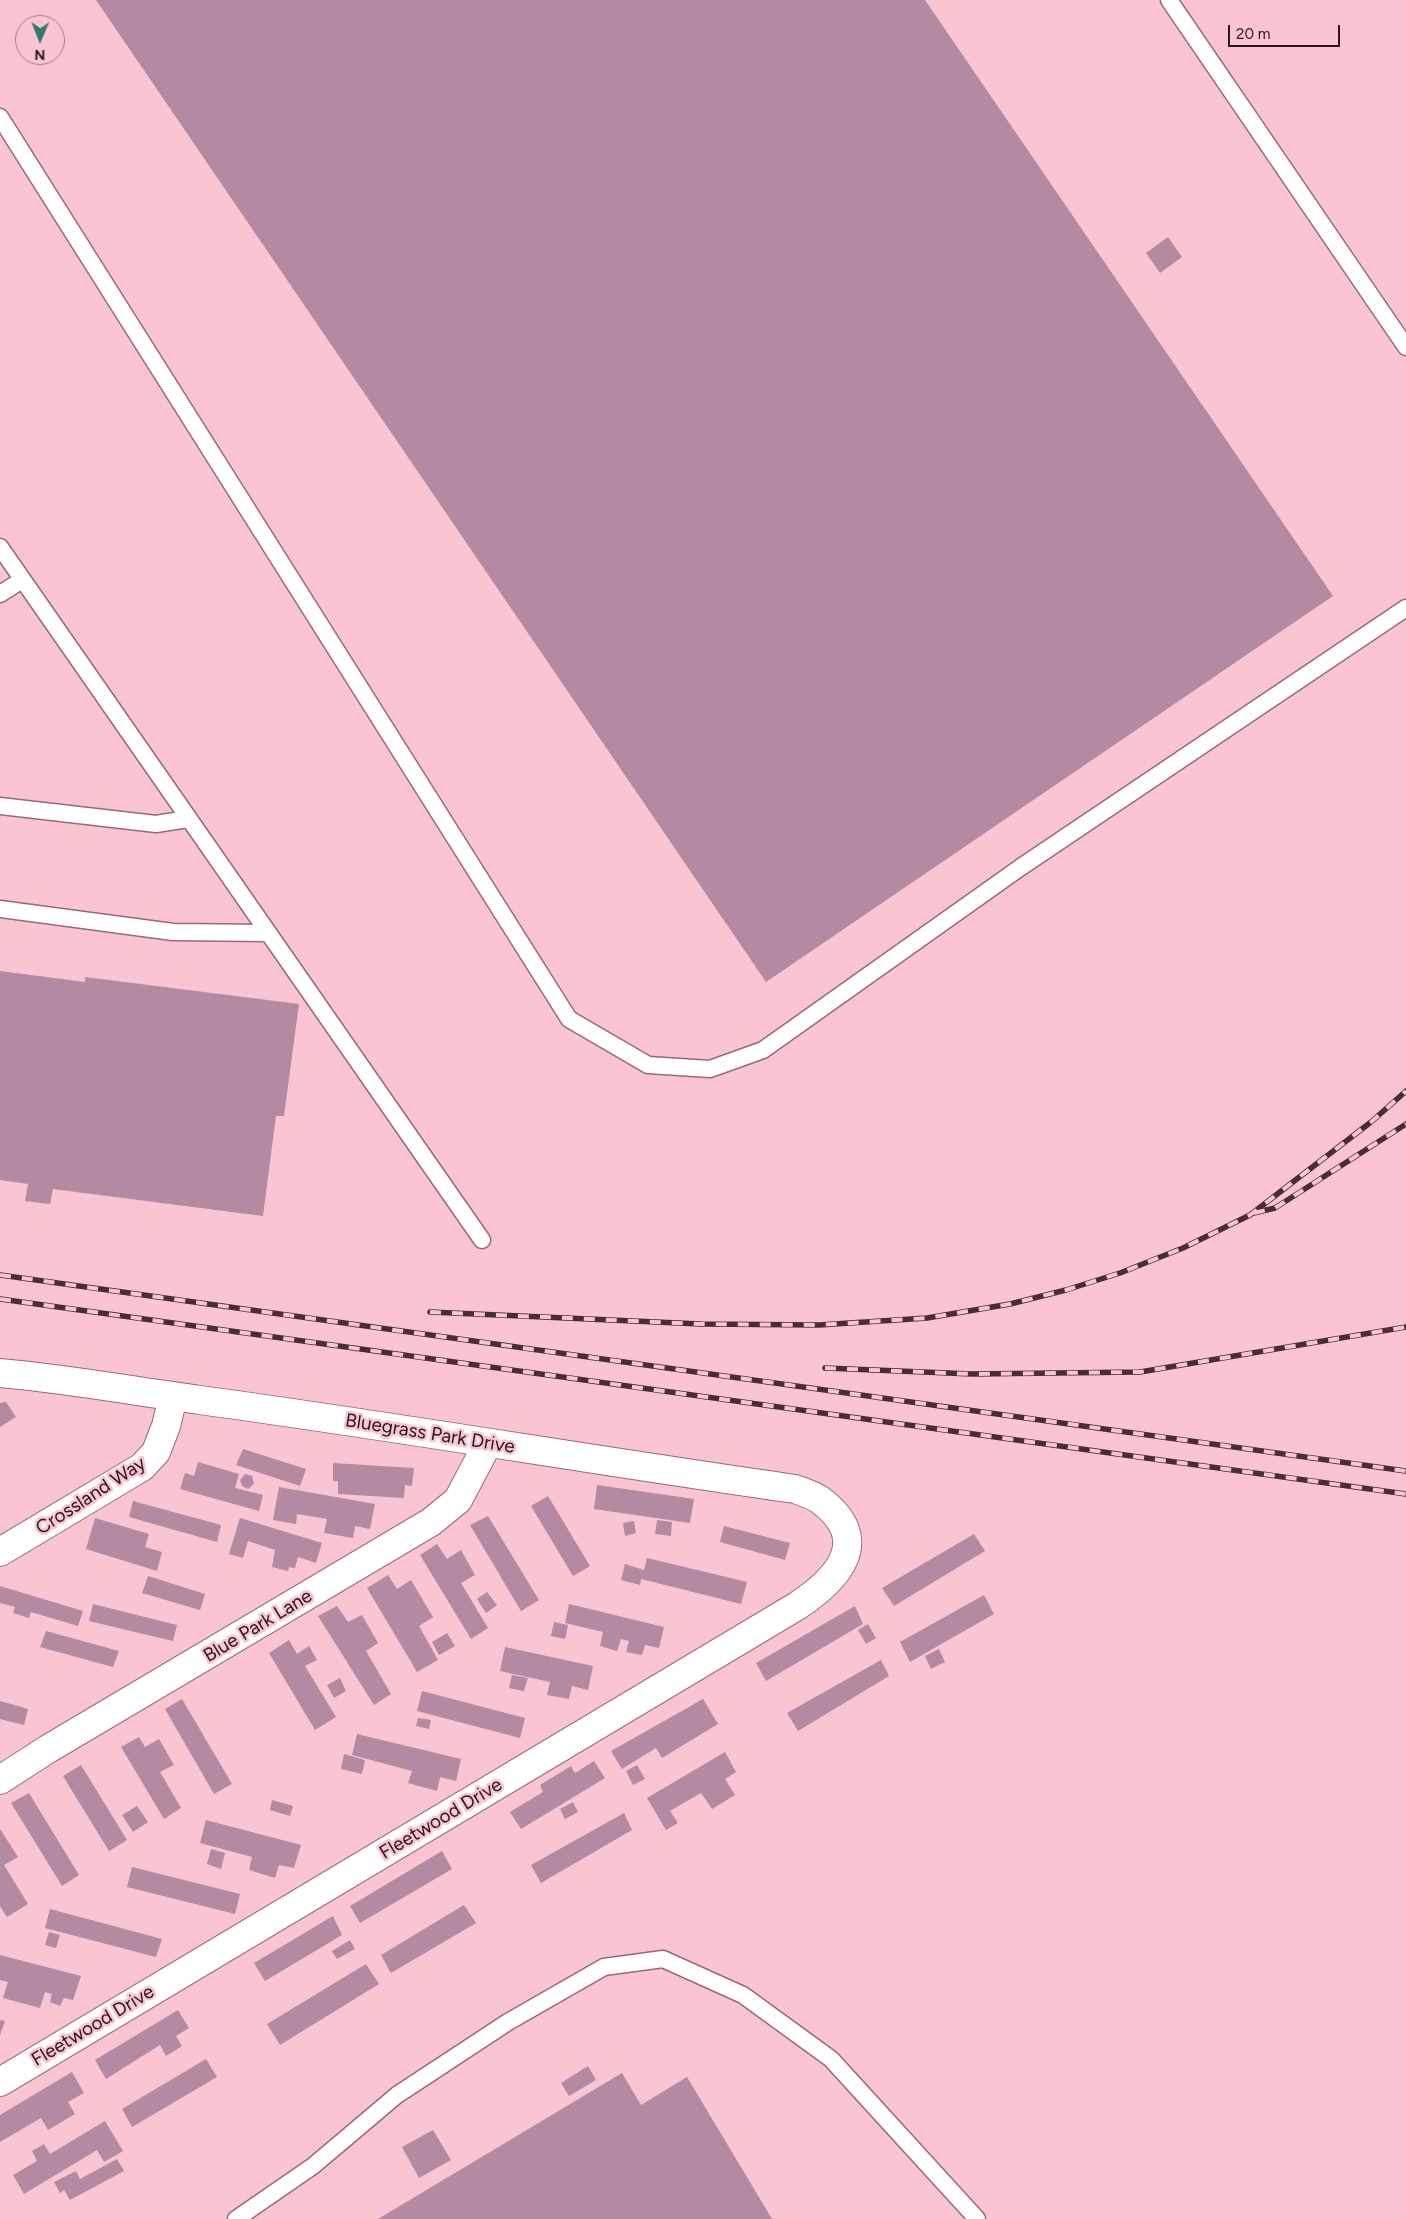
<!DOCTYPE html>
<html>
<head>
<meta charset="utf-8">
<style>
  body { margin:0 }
  #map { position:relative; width:1406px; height:2219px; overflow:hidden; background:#fac4d1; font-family:Figtree,sans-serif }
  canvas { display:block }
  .north { position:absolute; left:15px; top:15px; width:50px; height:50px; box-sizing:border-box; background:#fac4d1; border:1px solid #a67e88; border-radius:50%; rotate:181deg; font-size:14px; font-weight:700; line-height:20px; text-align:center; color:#29161b }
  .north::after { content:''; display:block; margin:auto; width:18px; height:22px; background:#33796f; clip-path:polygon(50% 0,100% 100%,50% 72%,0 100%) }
  .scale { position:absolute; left:1228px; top:25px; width:112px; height:22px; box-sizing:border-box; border:2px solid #29161b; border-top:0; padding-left:6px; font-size:15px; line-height:18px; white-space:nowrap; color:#29161b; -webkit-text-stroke:4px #fac4d1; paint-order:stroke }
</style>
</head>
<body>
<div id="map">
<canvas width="1406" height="2219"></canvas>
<div class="north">N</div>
<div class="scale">20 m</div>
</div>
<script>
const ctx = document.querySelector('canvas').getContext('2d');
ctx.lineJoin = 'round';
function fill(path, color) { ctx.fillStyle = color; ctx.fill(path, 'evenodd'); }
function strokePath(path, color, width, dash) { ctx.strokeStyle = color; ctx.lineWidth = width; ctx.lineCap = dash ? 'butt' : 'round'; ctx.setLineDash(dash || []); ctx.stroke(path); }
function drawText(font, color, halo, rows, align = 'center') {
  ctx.font = font + ' Figtree,sans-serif'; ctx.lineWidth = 5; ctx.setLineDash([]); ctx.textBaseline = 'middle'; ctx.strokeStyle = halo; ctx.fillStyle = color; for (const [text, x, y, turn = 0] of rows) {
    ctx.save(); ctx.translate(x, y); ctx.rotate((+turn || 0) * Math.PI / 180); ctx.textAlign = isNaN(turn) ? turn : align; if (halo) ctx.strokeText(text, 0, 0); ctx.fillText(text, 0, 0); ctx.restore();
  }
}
const building = new Path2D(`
  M96,0h829l408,596 -567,386z
  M1168,237l14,20 -22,16 -14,-20z
  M0,971l85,11v-5l214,27 -15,112h-8l-13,100 -210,-27 -3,15 -25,-3 3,-17 -28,-4z
  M6,1402l10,15 -16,10v-24z
  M243,1449l63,20 -6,17 -64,-21z
  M198,1462l41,12 -4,14 28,7 -4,16 -79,-22 5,-16 9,3z
  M333,1463l81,5 -2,18 -7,-1 -1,13 -66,-4v-13h-5z
  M245,1474l7,2 2,8 -6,5 -6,-3 -2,-6z
  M597,1485l97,14 -4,24 -96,-14z
  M279,1487l96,17 -5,25 -15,-3 -2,12 -29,-5 3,-14 -30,-5 -1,10 -23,-4z
  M548,1496l42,70 -17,10 -42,-70z
  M133,1501l88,24 -4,17 -88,-25z
  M488,1516l51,84 -18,11 -51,-86z
  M95,1518l54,16 -4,13 17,5 -5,19 -71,-22z
  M240,1518l82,25 -6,20 -18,-6 -3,11 -6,-1 -1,4 -16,-4 3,-17 -27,-9 -5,17 -14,-4z
  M657,1520l15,2 -1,14 -16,-2z
  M634,1521l2,12 -11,3 -2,-13z
  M724,1526l66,17 -5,17 -65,-18z
  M974,1534l11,17 -91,55 -12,-18z
  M437,1544l10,15 14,-9 14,25 -14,8 27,45 -17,11 -51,-84z
  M647,1558l100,24 -6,22 -100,-25 -1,6 -19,-5 4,-16 19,6z
  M388,1575l9,14 14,-9 22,37 -14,9 19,34 -21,12 -50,-84z
  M148,1576l57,18 -5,16 -58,-17z
  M0,1586l83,25 -5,15 -47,-14 -2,6 -16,-5 2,-6 -15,-4z
  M487,1592l10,13 -11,8 -9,-14z
  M984,1595l10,19 -84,48 -10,-20z
  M93,1604l84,21 -4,16 -84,-20z
  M569,1604l95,23 -5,21 -14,-3 -3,10 -16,-3 3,-11 -8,-2 -4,12 -17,-5 3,-14 -38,-9z
  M337,1606l11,16 14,-7 16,28 -12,8 25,43 -17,11 -56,-89z
  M855,1606l8,18 -97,57 -10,-18z
  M554,1622l14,3 -3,14 -14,-3z
  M868,1624l8,14 -10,6 -8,-14z
  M46,1631l73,20 -6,16 -73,-20z
  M447,1633l8,13 -16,9 -7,-13z
  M289,1640l8,14 12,-8 8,14 -12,6 31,51 -21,13 -46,-77z
  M505,1647l88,19 -5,24 -16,-4 -3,13 -22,-4 3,-13 -50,-11z
  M939,1649l6,13 -14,7 -6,-13z
  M881,1660l8,16 -91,55 -11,-18z
  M512,1675l16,3 -4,13 -15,-3z
  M340,1678l6,13 -12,7 -7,-13z
  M422,1691l103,27 -5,20 -103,-27z
  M182,1699l50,85 -18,10 -49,-85z
  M703,1699l15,25 -56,34 -6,-10 -34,21 -11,-18z
  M0,1701l28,8 -4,16 -24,-6z
  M418,1718l13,2 -2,9 -13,-3z
  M357,1734l104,25 -5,22 -16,-4 -3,14 -29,-8 4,-12 -60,-16z
  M139,1737l6,10 14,-8 15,26 -14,7 21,36 -17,11 -43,-72z
  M725,1752l11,20 -11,7 10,16 -23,14 -11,-16 -31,18 8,12 -12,7 -19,-32z
  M344,1754l21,6 -3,14 -21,-5z
  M594,1761l11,17 -84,51 -11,-17 33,-20 -3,-7 31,-19 4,7z
  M81,1765l46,75 -18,11 -46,-75z
  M637,1765l8,14 -12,6 -7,-14z
  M29,1793l50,82 -17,11 -51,-83z
  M272,1800l21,6 -3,10 -20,-6z
  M573,1802l5,10 -13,7 -5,-10z
  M137,1806l11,16 -15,10 -11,-17z
  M624,1813l8,17 -91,53 -10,-18z
  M206,1820l95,25 -7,23 -15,-3 -4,13 -26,-8 3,-13 -52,-14z
  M0,1829l18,28 -14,8 24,39 -21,13 -7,-11z
  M211,1849l14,4 -4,16 -14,-5z
  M442,1851l10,18 -92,54 -10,-17z
  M132,1867l108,27 -5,20 -108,-27z
  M464,1905l12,18 -85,50 -10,-18z
  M50,1909l112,30 -6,18 -111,-29z
  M333,1916l9,19 -77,46 -11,-18z
  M49,1932l11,3 -4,13 -11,-3z
  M350,1940l5,9 -18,10 -5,-8z
  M0,1955l81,21 -8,24 -9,-2 -4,8 -10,-4 2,-8 -7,-2 -5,16 -37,-10 5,-16 -8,-2z
  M366,1964l13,20 -99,61 -13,-21z
  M178,2010l11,18 -13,8 6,10 -16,10 -6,-11 -54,34 -11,-19z
  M0,2020l5,1 -5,14z
  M206,2059l11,18 -85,50 -10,-18z
  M588,2066l8,14 -27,16 -8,-13z
  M72,2072l12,21 -16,9 7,12 -27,16 -7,-12 -41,24v-27z
  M622,2073l19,32 46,-28 85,142h-394z
  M105,2121l18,30 -19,11 -7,-12 -73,44 -11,-19 24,-14 -5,-10 12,-7 6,10z
  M433,2130l18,30 -32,18 -17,-31z
  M117,2159l7,12 -54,29 -6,-10 -4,3 -6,-11 22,-11 4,8z`);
const lane = new Path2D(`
  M1169,0l237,347
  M0,117l569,902 79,46 62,4 53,-19 258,-183 385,-259
  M0,547l482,693
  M0,594l22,-14
  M0,806l156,18 32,-5
  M0,909l173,23 94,1
  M236,2219l77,-53 84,-71 111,-73 96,-55 59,-8 80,36 88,64 146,160`);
const street = new Path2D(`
  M0,1373c67,6 133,18 200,27 199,27 397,61 595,89 8,3 18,6 25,11 54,40 18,79 -23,106l-797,476
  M0,1552l142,-85 14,-15 10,-26 7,-29
  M0,1780l48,-31 383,-227 27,-22 30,-57`);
const rail = new Path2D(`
  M1254,1213l21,-5 131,-84
  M0,1275l1406,196
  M0,1299l1406,195
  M430,1312l271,12 118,1 108,-7 83,-14 56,-14 54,-17 63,-25 67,-33 121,-93 35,-31
  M825,1368l147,6 168,-2 266,-45`);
const streetNames = [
  ["Bluegrass Park Drive",430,1434,9],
  ["Crossland Way",91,1496,-33],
  ["Blue Park Lane",258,1626,-31],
  ["Fleetwood Drive",441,1819,-31],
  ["Fleetwood Drive",93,2026,-31]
];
fill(building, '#b489a2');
strokePath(lane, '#996975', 19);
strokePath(street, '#996975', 30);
strokePath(lane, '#fff', 16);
strokePath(street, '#fff', 28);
strokePath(rail, '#462e34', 5.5);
strokePath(rail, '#fac4d1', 4, [11]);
drawText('19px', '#29161b', '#fac4d1', streetNames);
</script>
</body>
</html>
